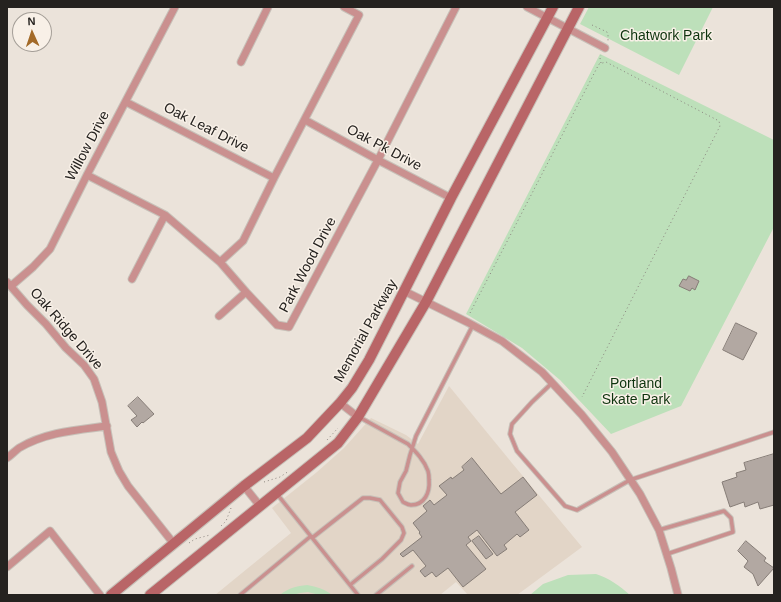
<!DOCTYPE html>
<html>
<head>
<meta charset="utf-8">
<style>
  body { margin:0 }
  #map { position:relative; width:781px; height:602px; overflow:hidden; background:#ebe3da; font-family:Arial,sans-serif }
  canvas { display:block }
  .frame { position:absolute; inset:0; border:8px solid #25221f; pointer-events:none }
  .north { position:absolute; left:12px; top:12px; width:40px; height:40px; box-sizing:border-box; background:#f8f0e7; border:1px solid #a49e97; border-radius:50%; rotate:357deg; font-size:11px; font-weight:700; line-height:16px; text-align:center; color:#25221f }
  .north::after { content:''; display:block; margin:auto; width:14px; height:18px; background:#a36a28; clip-path:polygon(50% 0,100% 100%,50% 72%,0 100%) }
</style>
</head>
<body>
<div id="map">
<canvas width="781" height="602"></canvas>
<div class="frame"></div>
<div class="north">N</div>
</div>
<script>
const ctx = document.querySelector('canvas').getContext('2d');
ctx.lineJoin = 'round';
function fill(path, color) { ctx.fillStyle = color; ctx.fill(path, 'evenodd'); }
function strokePath(path, color, width, dash) { ctx.strokeStyle = color; ctx.lineWidth = width; ctx.lineCap = dash ? 'butt' : 'round'; ctx.setLineDash(dash || []); ctx.stroke(path); }
function drawText(font, color, halo, rows, align = 'center') {
  ctx.font = font + ' Arial,sans-serif'; ctx.lineWidth = 3; ctx.setLineDash([]); ctx.textBaseline = 'middle'; ctx.strokeStyle = halo; ctx.fillStyle = color; for (const [text, x, y, turn = 0] of rows) {
    ctx.save(); ctx.translate(x, y); ctx.rotate((+turn || 0) * Math.PI / 180); ctx.textAlign = isNaN(turn) ? turn : align; if (halo) ctx.strokeText(text, 0, 0); ctx.fillText(text, 0, 0); ctx.restore();
  }
}
const built = new Path2D(`
  M449,386l63,77 70,84 -65,48h-49l-12,-13 -16,13h-225l76,-62 -19,-25 45,-36 27,-24 27,-30 35,17 12,9z`);
const green = new Path2D(`
  M589,7h124l-34,68 -99,-51z
  M600,54l174,86v87l-93,179 -70,28 -51,-54 -38,-32 -56,-34z
  M596,574c13,4 24,12 34,21h-100l13,-11 25,-9z
  M307,585c10,2 18,4 25,10h-13l-11,-3 -8,1 -7,2h-13c8,-7 17,-9 27,-10z`);
const building = new Path2D(`
  M689,276l10,5 -4,9 -3,-2 -2,3 -11,-5 4,-7 3,1z
  M736,323l21,10 -14,27 -20,-10z
  M138,397l16,17 -11,9 -1,-1 -5,5 -6,-7 6,-4 -9,-10z
  M774,454v51l-14,4 -2,-7 -13,5 -1,-5 -14,5 -8,-25 15,-5 -1,-4 10,-3 -2,-7z
  M472,458l29,36 22,-17 14,18 -22,17 14,18 -9,7 -3,-3 -13,11 3,4 -10,7 -20,-26 -9,7 3,4 -5,4 20,24 -23,18 -15,-19 -12,9 -4,-5 -7,5 -5,-6 6,-5 -13,-16 -10,7 -3,-3 22,-17 -3,-4 1,-1 -7,-9 14,-12 -4,-5 7,-6 4,5 13,-10 -8,-9 12,-9 1,2 12,-9 -2,-3z
  M479,536l14,18 -7,5 -14,-18z
  M746,541l20,17 -2,3 10,7 -16,18 -5,-12 -9,-7 4,-6 -10,-10z`);
const path = new Path2D(`
  M592,25l15,7 1,3v6
  M601,63l-1,-5 1,-3
  M470,313l129,-249 7,-2 113,59 1,5 -138,271
  M327,440l11,-12
  M264,482l16,-5 9,-6
  M221,526l5,-5 5,-13
  M189,543l6,-4 15,-4`);
const lane = new Path2D(`
  M552,383l-20,19 -20,22 -2,10 7,17 41,47 7,8 12,4 53,-30 144,-48
  M359,417l49,27c8,8 16,16 20,27 1,3 1,6 1,9 1,12 -4,25 -18,25 -3,0 -6,-2 -8,-3l-5,-9 2,-11 6,-11 4,-16 6,-19 57,-111
  M277,494l81,101
  M659,530l65,-19 7,7 2,14 -66,22
  M312,538l51,-40h7l10,2 22,27 2,6 -3,7 -19,19 -32,26
  M240,595l71,-59
  M376,595l36,-29`);
const street = new Path2D(`
  M527,7l78,41
  M241,62l27,-55
  M126,102l148,76
  M305,120l73,40 73,38
  M87,175l78,40 55,47 26,30 31,33 12,2 89,-167 78,-153
  M220,262l23,-21 31,-63 85,-163 -15,-8
  M132,279l33,-64
  M7,282l20,23 19,19 20,24 18,17 10,14 8,23 9,50 8,19 9,15 46,58
  M11,286l22,-19 17,-18 37,-74 88,-168
  M404,291l63,31 35,19 40,31 40,43 30,37 28,42 19,36 12,38 7,27
  M219,316l27,-24
  M340,403l18,14
  M7,458c4,-3 8,-7 12,-10 27,-16 58,-18 88,-22
  M244,486l16,20
  M7,567l43,-36 50,64`);
const secondary = new Path2D(`
  M111,595l133,-109 63,-48 33,-35 12,-15 17,-28 26,-51 56,-111 102,-191
  M150,595l188,-152 20,-26 68,-115 153,-295`);
const parkNames = [
  ["Chatwork Park",666,36],
  ["Portland",636,384],
  ["Skate Park",636,400]
];
const streetNames = [
  ["Oak Leaf Drive",206,128,27],
  ["Willow Drive",88,146,-62],
  ["Oak Pk Drive",384,148,28],
  ["Park Wood Drive",308,265,-62],
  ["Oak Ridge Drive",66,329,49],
  ["Memorial Parkway",366,331,-61]
];
fill(built, '#e2d5c7');
fill(green, '#bde0ba');
fill(building, '#b2a8a2');
strokePath(building, '#867d77', 1);
strokePath(lane, '#c7c0b8', 5.5);
strokePath(street, '#c7c0b8', 9);
strokePath(secondary, '#c7c0b8', 12);
strokePath(path, '#8a847e', 1, [1, 3]);
strokePath(lane, '#ca908f', 3.5);
strokePath(street, '#ca908f', 7);
strokePath(secondary, '#b96567', 10);
drawText('14px', '#0e340e', '#f8f0e7', parkNames);
drawText('14px', '#25221f', '#f8f0e7', streetNames);
</script>
</body>
</html>
